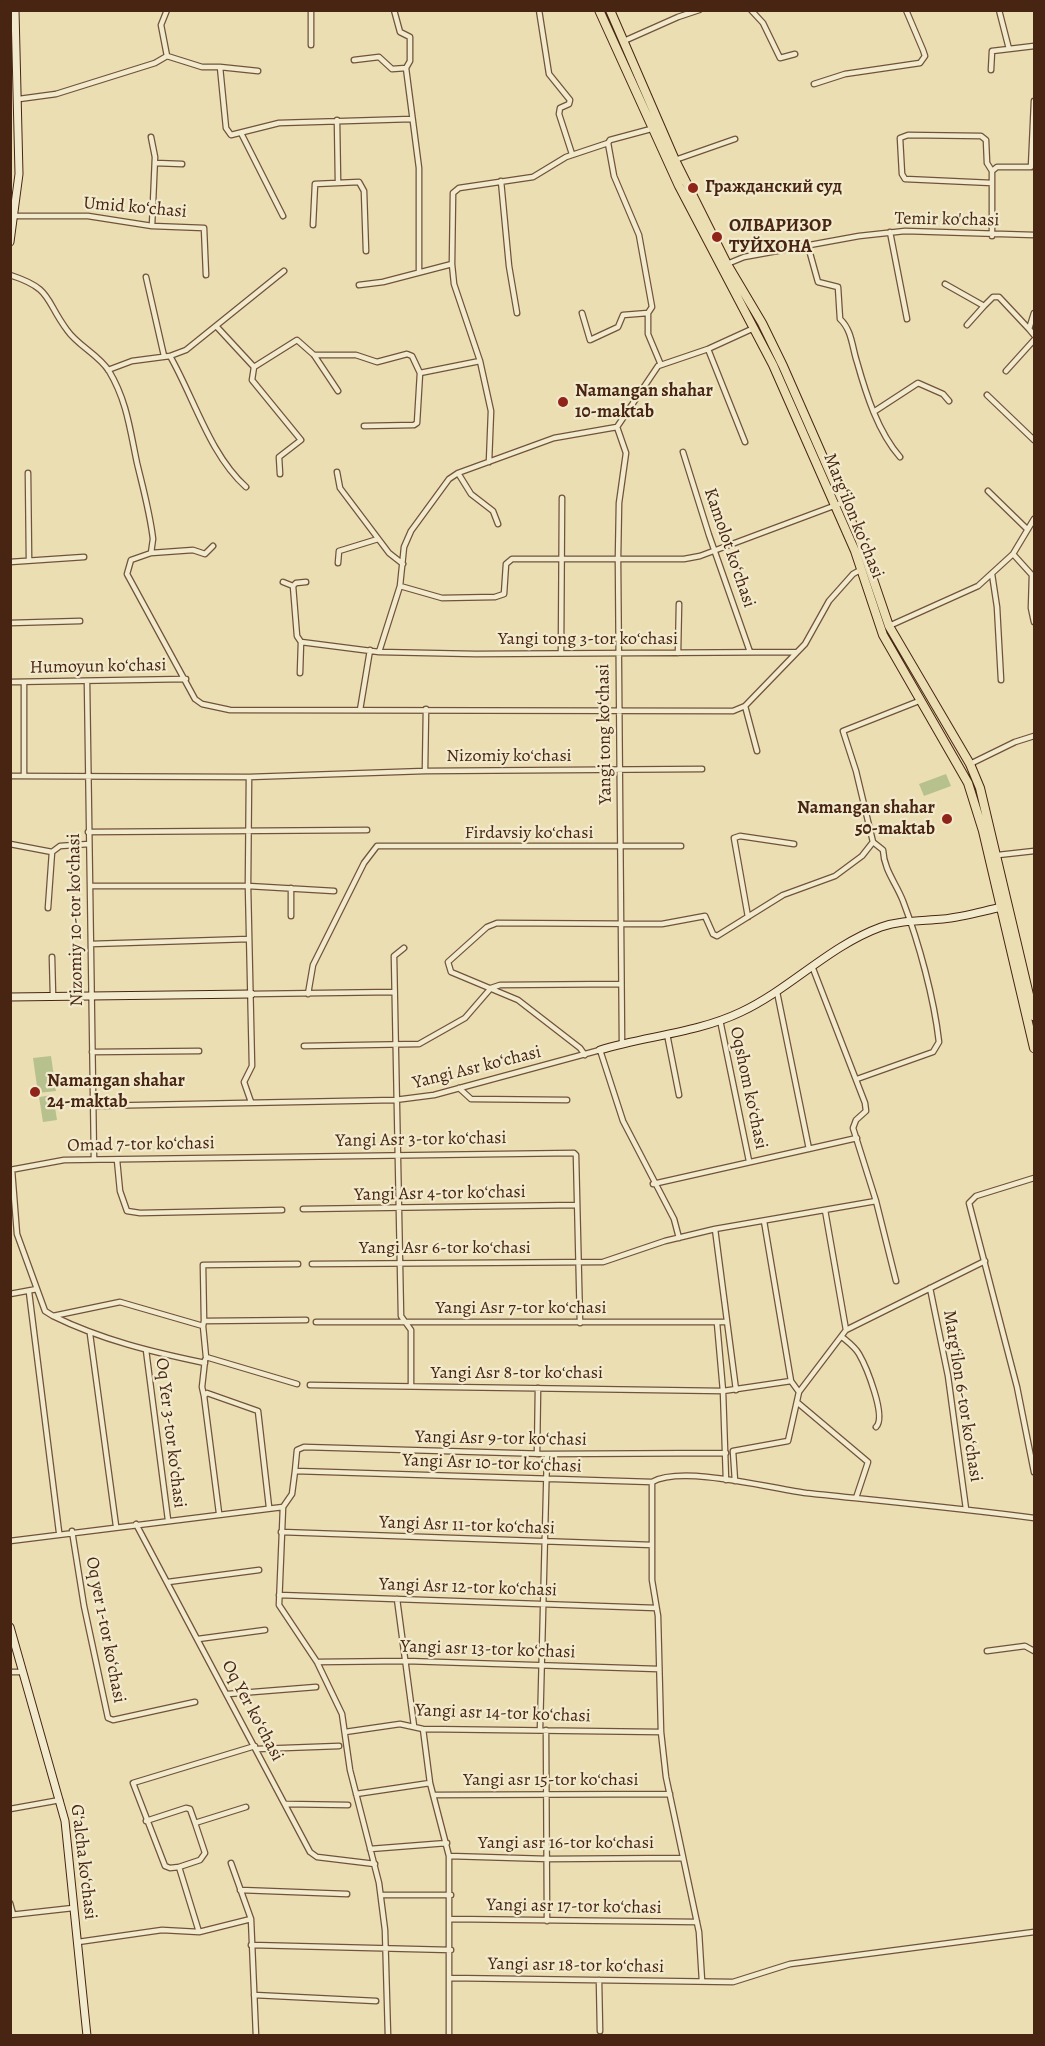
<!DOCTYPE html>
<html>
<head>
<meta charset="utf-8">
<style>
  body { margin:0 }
  #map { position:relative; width:1045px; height:2046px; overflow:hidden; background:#ebdeb2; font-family:Alegreya,serif }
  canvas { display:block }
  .frame { position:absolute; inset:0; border:12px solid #482513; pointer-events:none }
</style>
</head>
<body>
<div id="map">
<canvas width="1045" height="2046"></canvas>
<div class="frame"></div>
</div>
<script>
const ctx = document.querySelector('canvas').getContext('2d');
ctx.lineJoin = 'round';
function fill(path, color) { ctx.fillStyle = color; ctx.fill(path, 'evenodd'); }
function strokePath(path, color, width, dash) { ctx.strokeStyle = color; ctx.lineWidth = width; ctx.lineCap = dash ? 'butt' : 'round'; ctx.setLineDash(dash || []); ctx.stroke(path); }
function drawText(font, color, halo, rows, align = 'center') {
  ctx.font = font + ' Alegreya,serif'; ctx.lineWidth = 4.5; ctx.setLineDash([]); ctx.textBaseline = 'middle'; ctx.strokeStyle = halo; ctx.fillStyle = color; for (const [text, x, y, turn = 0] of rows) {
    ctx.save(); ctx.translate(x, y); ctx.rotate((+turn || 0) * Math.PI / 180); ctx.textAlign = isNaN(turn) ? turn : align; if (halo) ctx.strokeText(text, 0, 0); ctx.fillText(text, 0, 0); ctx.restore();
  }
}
const green = new Path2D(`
  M946,774l5,12 -27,10 -5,-12z
  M51,1056l5,35 -18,2 -5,-35z
  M53,1095l4,25 -14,2 -4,-25z`);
const street = new Path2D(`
  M311,10v35
  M394,10l6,22 10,5v24l-4,7 13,100v103
  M539,10l10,64 21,26 -1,4 -9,4 -1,6 13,40
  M751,10l12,13 17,35 15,-4
  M999,10l10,39 25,-3
  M624,41l54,-24 21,-7
  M167,56l35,11h18l6,61 5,7 48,-12 133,-4
  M354,60l25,-3 13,12 14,-1
  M220,67l38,4
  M991,70l1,-19 17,-2
  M814,84l31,-10 75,-11 5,-7 -2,-6 -17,-40
  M19,99l37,-5 99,-31 12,-7 -6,-31 6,-15
  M337,120l1,62
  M241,133l42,83
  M151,137l4,20 -3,69
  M608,143l6,33 25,59 13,72 -4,6v21l13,31
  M675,160l60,-21
  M155,163l27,1
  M501,181l8,85 8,47
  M992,183l-87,-4 -3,-5 -2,-36 8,-3 73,1 5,4 1,23 5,8
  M15,216h73l64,10 52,2 2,47
  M313,225l2,-41 44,-2 5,9 2,60
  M890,232l17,87
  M992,236v-65l5,-4h34l3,-66
  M808,246l10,36 20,5 2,32c12,11 12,28 17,43 9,32 21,70 43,95
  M727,264l17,-7 115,-21 46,-5 129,4
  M10,275c43,14 34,24 57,55 11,16 31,24 42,41 18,30 21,59 28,92 6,25 13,50 16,76l-2,14 -20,7 -4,14 68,125 7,5 28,6 503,1 12,-5 60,-62 24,-43 24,-27 9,-5
  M146,277l18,79
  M945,284l39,22 9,-9h6l30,32
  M359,285l24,-3 69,-18
  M582,313l8,27 28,-13 5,-12 25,-2
  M1034,313l-5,16 5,6
  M967,325l17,-19
  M217,327l37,40 43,-27 17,15 24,36
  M708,349l37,93
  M314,355h42l21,7 30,-8 5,2 8,17 60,-12
  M170,356c24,42 40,99 76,131
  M254,367l-2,13 49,60 -22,17 1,17
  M108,370l24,-9 38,-5 16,-6 98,-79
  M1006,371l28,-31
  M987,395l47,45
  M875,411l43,-28 25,11 6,7
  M364,426l50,-1 3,-2 3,-50
  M617,427l9,26 -7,50 -1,56 4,484
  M683,452l26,83 41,117
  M489,462l2,-51 -11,-50 -26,-77 -2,-20 1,-71 6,-5 74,-11 33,-20 42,-14 2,-3 41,-11
  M337,472l3,16 49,65 14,11
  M28,473l1,86
  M458,473l13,21 22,17 5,13
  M988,491l39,38
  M151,553l42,-3 12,4 8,-8
  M1013,554l19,21 -1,33 3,14
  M10,562l74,-5
  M338,563l1,-12 39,-12
  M992,574l5,33 4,73
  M283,582l10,4 4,50 4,6 78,10 97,2 321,-2
  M293,586l3,-3 10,-1
  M400,586l42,12 53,-1 9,-3 2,-30 6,-5h172l16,-3 147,-55 -11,-31 -7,3
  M10,623l70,-2
  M889,626l89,-40 35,-32 21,-35
  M379,652l21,-66 4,-39 7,-16 38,-52 9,-6 96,-35 63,-11 41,-61 50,-17 46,-21
  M561,653l1,-155
  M678,653l1,-49
  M300,673l1,-31
  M87,681l7,478
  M10,682l176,-3
  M745,706l12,45
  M360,710l10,-60
  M970,764l45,-22 19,-6
  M425,771l1,-62
  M10,776l239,1 176,-6 277,-2
  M24,776v-94
  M249,777l-1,109 4,180 -8,16 7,20
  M88,832l279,-2
  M873,842l-17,-71 -13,-40 76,-30
  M10,844l42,8 -4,56
  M52,852l8,-6 29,-2
  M998,855l36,-4
  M90,886h158l86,5
  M291,888v28
  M748,917l-14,-79 6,-2 54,8
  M91,944l158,-5
  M404,948l-10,8 7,360 10,14v56
  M52,957l1,39
  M812,966l53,137 1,8 -10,9 -3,8 23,73 20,80
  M777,992l32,157
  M251,994l143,-2
  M308,994l5,-29 51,-102 13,-17h304
  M720,1020l29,141
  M667,1034l12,61
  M304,1046l115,-2 46,-26 26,-30 9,-3 121,-1
  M92,1052l107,-1
  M585,1055l-5,-7 -62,-48 -67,-28 -3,-10 39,-35 10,-4 165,1 43,-8 8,18 4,2 66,-41 52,-19 27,-20 11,-14
  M857,1079l76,-27 6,-10c-5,-44 -20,-99 -36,-141 -7,-18 -19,-31 -20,-51l-10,-8
  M459,1088l12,11 96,1
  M92,1106l303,-6 39,-5 166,-45 23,71 51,98 5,19
  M117,1160l3,31 7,20 13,2 142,-3
  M10,1170l54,-10 510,-7 2,2 4,168
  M12,1170l5,64 20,55
  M1034,1178l-58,18 -7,7 48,184 17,85
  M653,1184l204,-46
  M303,1209l274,-4
  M825,1210l21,120
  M764,1221l27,160 8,11
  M715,1229l21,161
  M312,1264l291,-2 62,-21 50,-12 161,-28
  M930,1288l18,88 18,133
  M29,1292l30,240
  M10,1294l27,-5 8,22 8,5 67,-14 83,24 1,-5 102,-1
  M53,1316c49,24 99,36 152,47
  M204,1321l-1,-56 95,-1
  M316,1322h411
  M717,1323l6,68 3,89
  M203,1326l3,31 91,27
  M90,1334l26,192
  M842,1337c6,5 13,10 17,17 7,12 28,63 17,73
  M146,1350l22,170
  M310,1385l413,6 68,-10
  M204,1396l-2,-9 3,-27
  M798,1403l70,59 -12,36
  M537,1454l1,-66
  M295,1471l2,-21 7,-3 243,7 179,-1
  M735,1481l-2,-30 55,-10 11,-49 47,-62 139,-69
  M652,1482v98l6,36 3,116 5,45 33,155 3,49
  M219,1513l-15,-117 3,-3 51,18 11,96
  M136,1524l174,328 7,5 58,7
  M72,1531l12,75 24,112 5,2 82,-18
  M281,1532l371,13
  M10,1541l273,-34
  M168,1582l91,-12
  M279,1595l377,13
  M397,1599l17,127
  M198,1639l67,-9
  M987,1651l38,-5 9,5
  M317,1662l89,-1 252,8
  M10,1672h13
  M228,1694l88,-7
  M423,1729l7,54 19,73v180
  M540,1730l7,-276
  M546,1730l1,191
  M345,1732l55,-8 23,5 238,3
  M257,1749l82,-3
  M356,1794l74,-11
  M433,1795l237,-1
  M286,1804l62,1
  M10,1809l50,-9
  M146,1821l40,-13 4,1 5,14
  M370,1849l77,-6
  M449,1856l99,3 135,-1
  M231,1863l20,56 5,117
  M179,1867l21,-7 5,-7 -10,-30 51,-16
  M240,1890l107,4
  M381,1895h70
  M10,1903l3,11
  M10,1915l63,-7
  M451,1919l246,3
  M199,1932l-20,-65 -9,1 -5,-2 -32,-83 122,-37
  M78,1942l84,-12 37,2 52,-13
  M251,1945l200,5
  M449,1978l284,4 57,-18 244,-32
  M599,1980l1,51
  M254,1995l122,6
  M388,2036l-3,-106 -6,-47 -29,-113 -8,-56 -25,-52 -38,-57 4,-98 9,-13 3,-23 357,11c30,-17 118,6 154,11 76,8 153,15 228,25`);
const secondary = new Path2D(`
  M10,242l9,-68 -4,-164
  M10,997l241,-3
  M600,1050c46,-14 97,-17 141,-38 49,-23 88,-66 140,-85 20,-7 41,-6 62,-8 20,-2 40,-8 59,-12
  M10,1627l55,194 22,215`);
const primary = new Path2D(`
  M599,10l80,176 94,179 82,186 28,84 85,148 15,48 51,217
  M610,10l65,150 52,104 35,59 21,43 77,175 29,85 81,138 10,24 54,228`);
const markers = [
  [693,188,6,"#8f2418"],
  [717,237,6,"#8f2418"],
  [563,402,6,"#8f2418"],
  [947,819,6,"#8f2418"],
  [35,1092,6,"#8f2418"]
];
const poiNames = [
  ["Гражданский суд",705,188],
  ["ОЛВАРИЗОР",729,227],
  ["ТУЙХОНА",729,248],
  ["Namangan shahar",575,392],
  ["10-maktab",575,413],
  ["Namangan shahar",935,809,"right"],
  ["50-maktab",935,830,"right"],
  ["Namangan shahar",47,1082],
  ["24-maktab",47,1103]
];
const streetNames = [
  ["Umid koʻchasi",135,208,5],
  ["Temir ko'chasi",947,220,1],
  ["Margʻilon koʻchasi",853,516,68],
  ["Kamolot koʻchasi",729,548,71],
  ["Yangi tong 3-tor koʻchasi",588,640],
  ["Humoyun koʻchasi",98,667,-1],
  ["Yangi tong koʻchasi",605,734,-91],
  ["Nizomiy koʻchasi",509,757],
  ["Firdavsiy koʻchasi",529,834],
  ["Nizomiy 10-tor koʻchasi",76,920,-91],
  ["Yangi Asr koʻchasi",477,1068,-14],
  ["Oqshom koʻchasi",748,1088,78],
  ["Yangi Asr 3-tor koʻchasi",421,1140,-1],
  ["Omad 7-tor koʻchasi",141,1145,-1],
  ["Yangi Asr 4-tor koʻchasi",440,1194,-1],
  ["Yangi Asr 6-tor koʻchasi",445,1249],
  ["Yangi Asr 7-tor koʻchasi",521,1309],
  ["Yangi Asr 8-tor koʻchasi",517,1374],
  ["Margʻilon 6-tor koʻchasi",962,1396,81],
  ["Oq Yer 3-tor koʻchasi",170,1433,83],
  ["Yangi Asr 9-tor koʻchasi",501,1439,1],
  ["Yangi Asr 10-tor koʻchasi",492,1464,2],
  ["Yangi Asr 11-tor koʻchasi",467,1526,2],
  ["Yangi Asr 12-tor koʻchasi",468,1588,2],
  ["Oq yer 1-tor koʻchasi",105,1630,79],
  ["Yangi asr 13-tor koʻchasi",488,1650,2],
  ["Oq Yer koʻchasi",252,1711,62],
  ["Yangi asr 14-tor koʻchasi",503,1714,2],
  ["Yangi asr 15-tor koʻchasi",551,1781],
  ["Yangi asr 16-tor koʻchasi",566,1844],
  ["Gʻalcha koʻchasi",83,1862,83],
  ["Yangi asr 17-tor koʻchasi",574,1907,1],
  ["Yangi asr 18-tor koʻchasi",576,1966,1]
];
fill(green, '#b6c18d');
strokePath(street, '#71533b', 7);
strokePath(secondary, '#482513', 9);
strokePath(primary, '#482513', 10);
strokePath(street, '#f2eacd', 4.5);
strokePath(secondary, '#f2eacd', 7);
strokePath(primary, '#ebdeb2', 8);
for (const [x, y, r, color] of markers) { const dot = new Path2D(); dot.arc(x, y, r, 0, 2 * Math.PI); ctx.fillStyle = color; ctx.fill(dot); strokePath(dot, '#f2eacd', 2); }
drawText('bold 18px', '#482513', '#f2eacd', poiNames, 'left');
drawText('18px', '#482513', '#f2eacd', streetNames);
</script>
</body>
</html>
